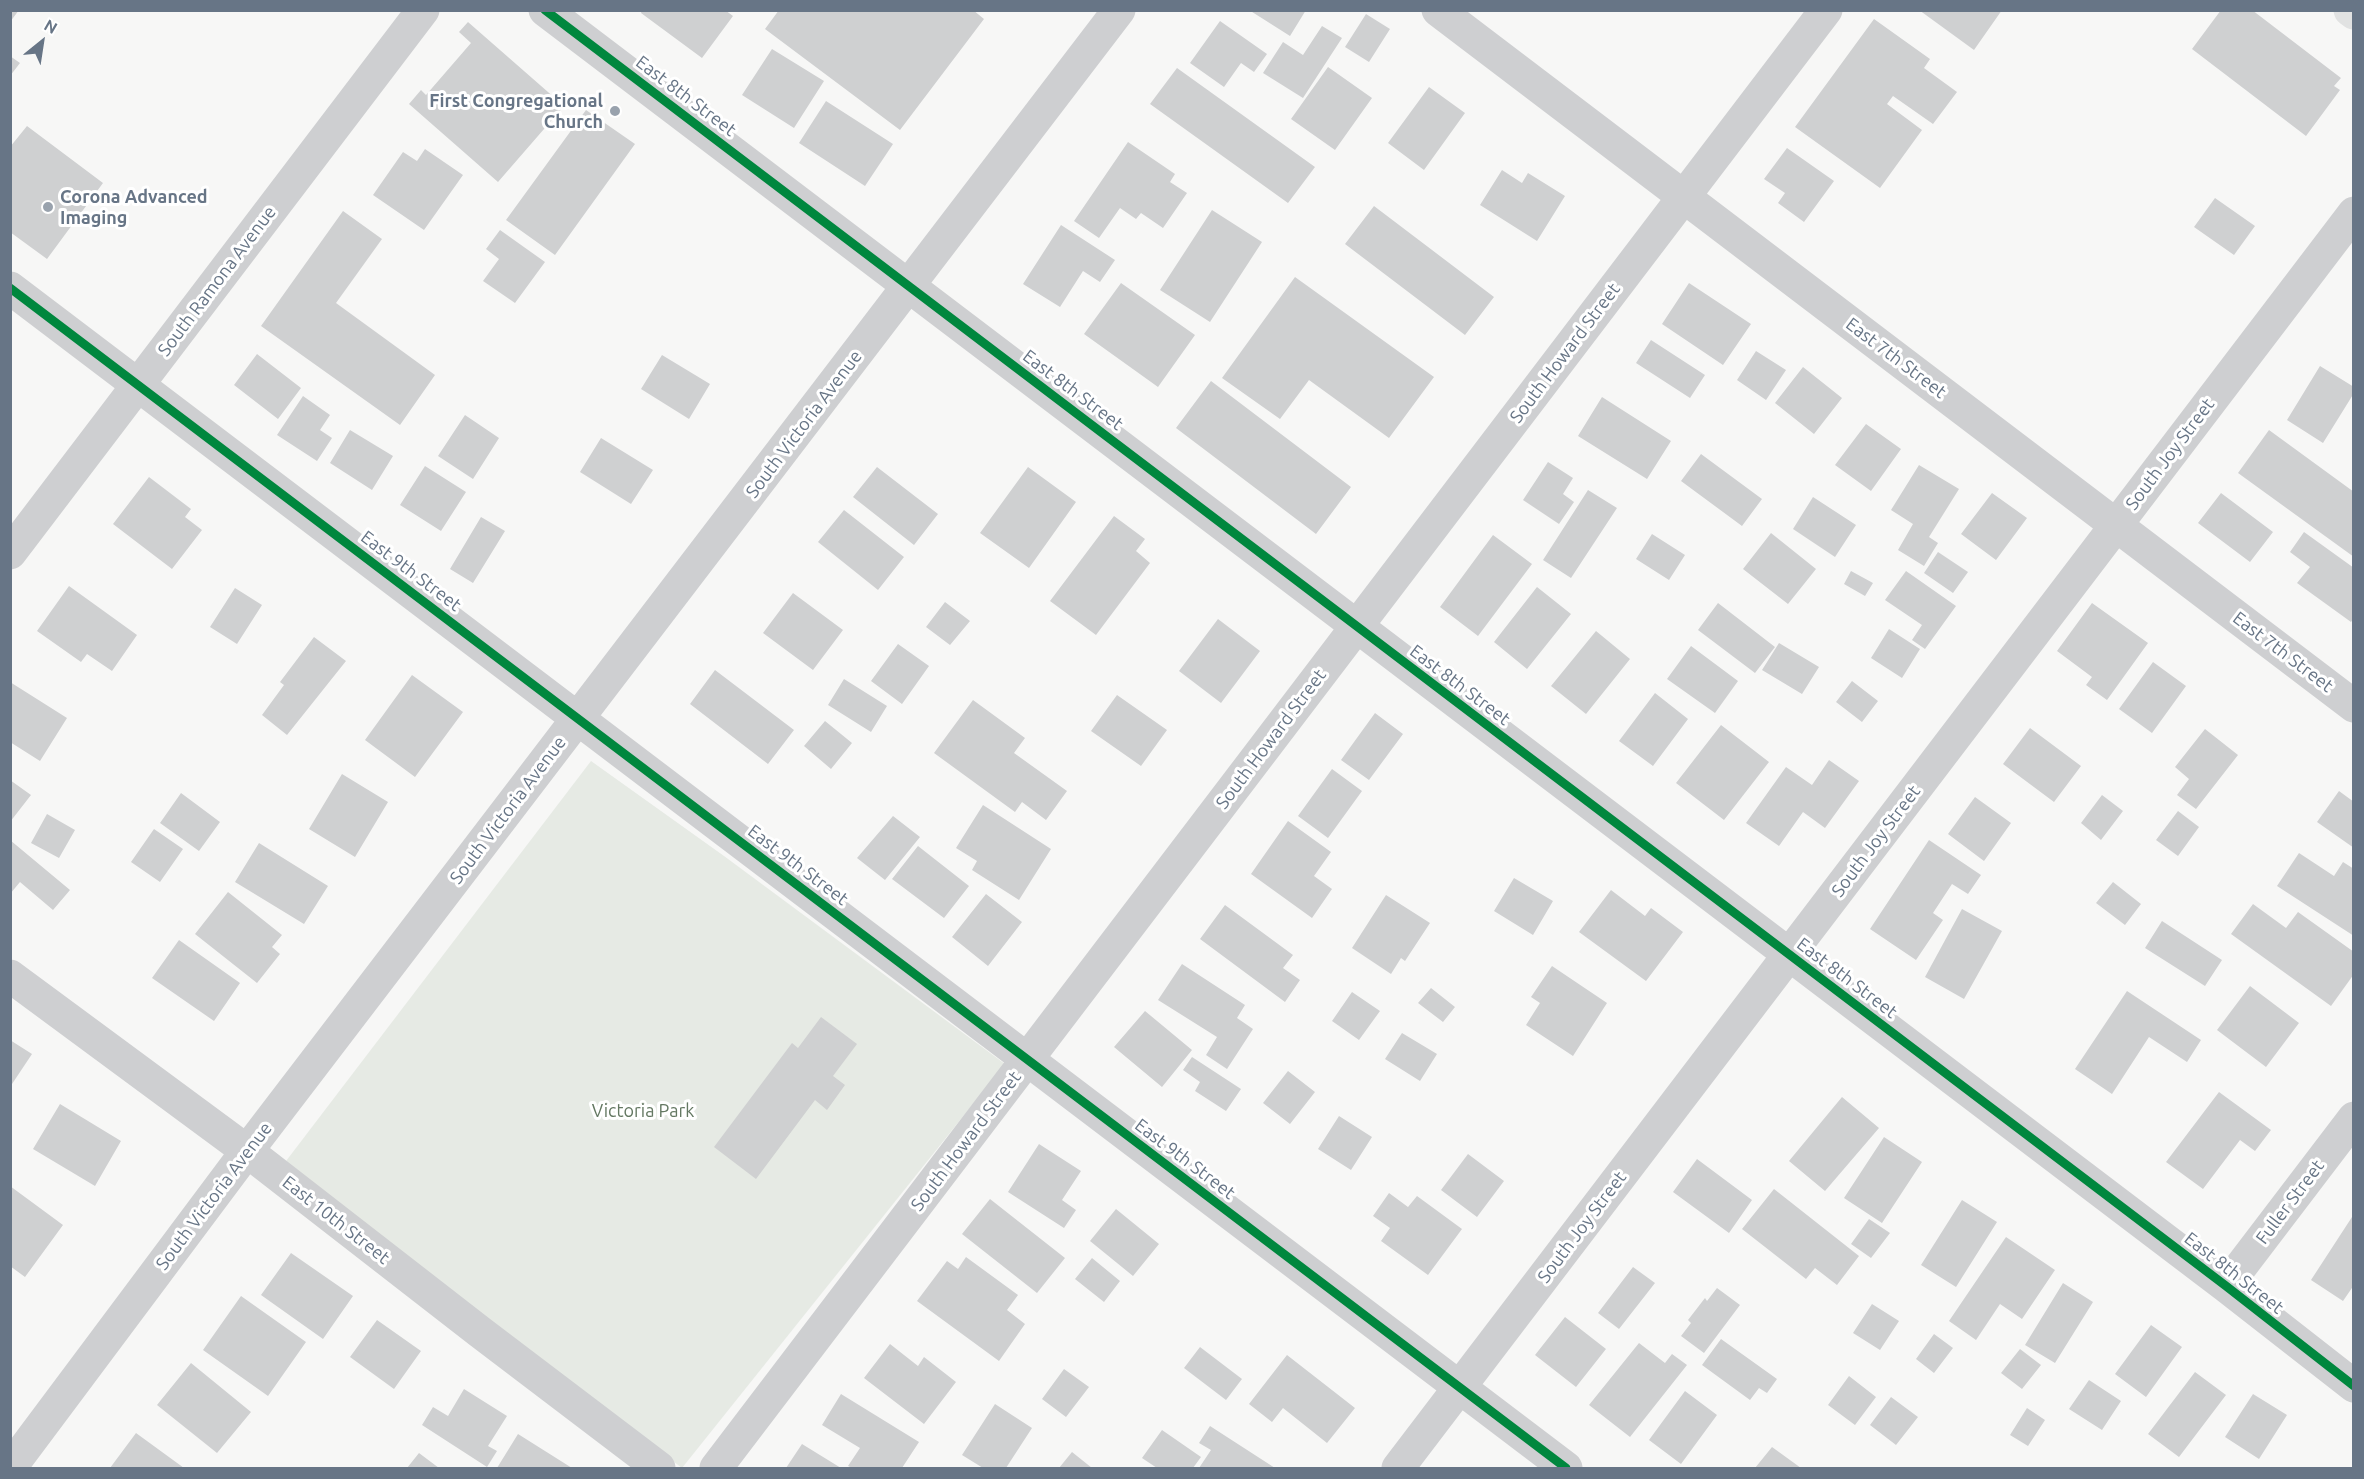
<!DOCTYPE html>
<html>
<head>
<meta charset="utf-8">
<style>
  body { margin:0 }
  #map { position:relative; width:2364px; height:1479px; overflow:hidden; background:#f7f7f6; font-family:Ubuntu,sans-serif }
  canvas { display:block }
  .frame { position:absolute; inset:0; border:12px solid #677586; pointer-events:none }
  .north { position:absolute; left:12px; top:12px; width:60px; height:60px; -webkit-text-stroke:4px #fff; paint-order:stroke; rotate:30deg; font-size:16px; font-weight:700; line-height:24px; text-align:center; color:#677586 }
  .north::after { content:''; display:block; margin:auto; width:21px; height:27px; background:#677586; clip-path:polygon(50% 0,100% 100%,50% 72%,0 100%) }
</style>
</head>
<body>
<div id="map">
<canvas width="2364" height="1479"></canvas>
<div class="frame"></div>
<div class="north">N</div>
</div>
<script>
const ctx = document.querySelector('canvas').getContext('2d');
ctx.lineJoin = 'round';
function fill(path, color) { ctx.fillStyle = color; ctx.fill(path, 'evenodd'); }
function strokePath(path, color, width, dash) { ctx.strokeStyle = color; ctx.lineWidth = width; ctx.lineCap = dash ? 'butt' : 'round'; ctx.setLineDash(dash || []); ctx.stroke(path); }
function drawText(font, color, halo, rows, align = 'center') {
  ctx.font = font + ' Ubuntu,sans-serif'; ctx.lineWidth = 6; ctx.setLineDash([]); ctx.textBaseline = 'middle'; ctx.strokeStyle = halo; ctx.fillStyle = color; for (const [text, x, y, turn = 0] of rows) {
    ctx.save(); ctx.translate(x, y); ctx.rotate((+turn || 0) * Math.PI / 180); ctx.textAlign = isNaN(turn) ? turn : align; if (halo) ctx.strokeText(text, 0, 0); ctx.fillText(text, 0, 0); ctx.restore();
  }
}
const green = new Path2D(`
  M591,761l133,95 281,208 -323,404 -399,-303z`);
const building = new Path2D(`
  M10,10h9l-9,12z
  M642,10h83l8,6 -31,42 -61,-45z
  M779,10h194l11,9 -84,111 -135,-101z
  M1249,10h57l-16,26z
  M1919,10h83l-28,40z
  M2221,10h31l89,68 -7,8 6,4 -34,46 -114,-87z
  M1366,14l24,15 -21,33 -24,-15z
  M1874,19l56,40 -6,9 33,24 -24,32 -40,-28 -6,8 35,26 -42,58 -85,-61z
  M1220,21l47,33 -13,18 -13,-9 -17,24 -34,-24z
  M468,22l96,84 -66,76 -89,-78 12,-14 5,5 45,-52 -12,-11z
  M1322,26l20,12 -39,60 -40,-25 20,-31 20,13z
  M772,49l52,32 -30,47 -52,-33z
  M10,56l10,7 -10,13z
  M1328,67l44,31 -37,52 -44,-31z
  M1177,68l138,99 -27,36 -138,-99z
  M1429,87l36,26 -41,57 -36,-27z
  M826,101l67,43 -28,42 -66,-43z
  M586,110l49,34 -80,111 -49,-35z
  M27,126l76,57 -56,76 -37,-27v-85z
  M1128,142l47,32 -5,8 17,11 -24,35 -22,-15 -5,6 -16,-11 -21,30 -25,-17z
  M1787,148l47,33 -30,41 -26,-19 7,-10 -21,-14z
  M425,149l38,26 -39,55 -51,-35 30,-43 14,9z
  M1502,170l20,13 6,-10 37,23 -28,45 -57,-36z
  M2215,198l40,28 -21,29 -40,-28z
  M1374,206l120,91 -29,38 -120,-91z
  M1212,210l50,32 -52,80 -50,-32z
  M343,211l39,28 -46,64 99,72 -35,50 -139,-99z
  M1061,225l54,35 -15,22 -17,-11 -23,36 -37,-23z
  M500,230l45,32 -30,41 -32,-22 16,-22 -13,-10z
  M1295,277l139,100 -45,61 -80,-58 -29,39 -58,-41z
  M1121,283l74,52 -37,52 -74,-53z
  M1689,283l62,41 -28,41 -61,-41z
  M1651,340l54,35 -15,23 -54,-35z
  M1756,351l30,19 -20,30 -29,-20z
  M257,354l44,34 -23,31 -44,-34z
  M662,355l48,29 -21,35 -48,-30z
  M2320,366l34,21v6l-31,50 -36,-23z
  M1803,367l39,31 -28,36 -39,-31z
  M1211,381l140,106 -35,47 -140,-106z
  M303,396l27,19 -10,15 12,8 -15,23 -40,-26z
  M1602,397l69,44 -24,38 -69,-43z
  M465,415l34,23 -26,41 -35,-23z
  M1866,424l35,25 -30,42 -36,-26z
  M350,430l43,26 -21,34 -42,-27z
  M2269,430l85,62v65l-116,-84z
  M601,438l52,32 -22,34 -51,-32z
  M1701,454l61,45 -20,27 -61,-45z
  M1548,462l25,16 -10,16 11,8 -15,22 -36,-24z
  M1919,465l40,24 -30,48 9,6 -14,23 -26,-16 15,-26 -22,-14z
  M425,466l41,26 -25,39 -41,-26z
  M877,467l61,47 -24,31 -61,-48z
  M1028,467l48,35 -47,66 -49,-35z
  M149,477l42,32 -6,8 17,13 -30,39 -59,-45z
  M1588,490l29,18 -46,70 -28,-18z
  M1992,493l35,25 -31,42 -35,-26z
  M2221,493l52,39 -23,30 -52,-39z
  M1813,497l43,28 -21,32 -42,-28z
  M844,510l60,47 -26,33 -60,-48z
  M1114,516l31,23 -9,12 14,12 -54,72 -46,-34z
  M481,517l24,14 -32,52 -23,-14z
  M2304,532l50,36v50l-3,4 -54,-39 13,-16 -20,-15z
  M1771,533l45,36 -28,35 -45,-35z
  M1652,534l33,21 -16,25 -33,-21z
  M1493,535l39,29 -54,72 -38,-29z
  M1938,552l30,20 -15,21 -29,-20z
  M1851,571l22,12 -8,13 -21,-12z
  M1906,571l50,35 -31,43 -13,-9 10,-15 -37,-25z
  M69,586l68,49 -25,36 -25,-17 -6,8 -44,-31z
  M1537,587l34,27 -44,55 -33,-27z
  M235,588l27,17 -25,39 -27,-17z
  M793,593l50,37 -30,40 -50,-37z
  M945,602l25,19 -20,24 -24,-18z
  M1718,603l57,44 -20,26 -57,-43z
  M2092,603l56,40 -41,57 -21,-15 6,-8 -35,-26z
  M1218,619l42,32 -39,52 -42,-32z
  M1889,629l31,20 -18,29 -31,-20z
  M1596,631l34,28 -44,55 -35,-28z
  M314,637l32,24 -59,74 -25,-20 22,-30 -4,-3z
  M1779,643l40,24 -17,27 -40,-24z
  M898,644l31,22 -27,38 -31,-23z
  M1691,646l47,35 -23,32 -48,-34z
  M2153,662l33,24 -34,47 -33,-24z
  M715,670l79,60 -26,34 -78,-60z
  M412,675l51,37 -48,65 -50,-37z
  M844,679l43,27 -16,26 -43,-27z
  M1852,681l26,20 -16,21 -26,-20z
  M10,682l57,36 -27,43 -30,-19z
  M1655,693l33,26 -35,47 -34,-25z
  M1117,695l50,35 -26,36 -50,-35z
  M973,700l52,38 -11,15 53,38 -21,29 -24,-18 -7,10 -81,-59z
  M1375,713l28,21 -34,46 -28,-20z
  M825,721l27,22 -21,26 -27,-23z
  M1721,725l48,37 -45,58 -48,-37z
  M2030,728l51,38 -27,36 -51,-38z
  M2205,729l33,26 -42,54 -19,-14 12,-16 -14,-12z
  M1829,760l30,21 -34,47 -22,-16 -24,34 -33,-23 40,-56 26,18z
  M1332,769l30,22 -34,47 -30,-22z
  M342,774l46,28 -33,55 -46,-28z
  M10,780l21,15 -21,27z
  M2339,791l15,11v46l-37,-26z
  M181,793l39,29 -21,29 -39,-28z
  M2102,795l21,16 -22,29 -20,-17z
  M1975,797l36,26 -27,38 -36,-27z
  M983,805l68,44 -32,51 -47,-30 5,-9 -21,-13z
  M2178,811l21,16 -21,29 -22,-16z
  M47,814l28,16 -16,28 -28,-15z
  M893,816l27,21 -35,43 -28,-22z
  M1288,821l43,31 -17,24 18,13 -20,29 -61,-44z
  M154,829l29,20 -23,33 -29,-20z
  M10,840l60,50 -17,20 -33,-28 -10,12z
  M1929,840l52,35 -13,19 -16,-10 -19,29 10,7 -27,40 -46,-31z
  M259,843l69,43 -24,38 -69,-42z
  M918,846l51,40 -25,32 -52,-39z
  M2299,853l35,23 9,-14 11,7v67l-77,-50z
  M1514,878l39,23 -20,34 -39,-24z
  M2113,882l28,22 -16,21 -29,-22z
  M1611,890l34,26 6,-8 32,24 -37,49 -67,-49z
  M228,892l54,43 -10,12 8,7 -23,29 -62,-49z
  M986,894l36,28 -34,44 -36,-29z
  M1386,895l44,28 -25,38 -4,-3 -10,16 -39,-26z
  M2253,904l33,24 12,-16 56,40v22l-23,32 -100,-72z
  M1225,905l68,50 -10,13 17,12 -15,22 -85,-63z
  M1962,909l40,22 -38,68 -39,-22z
  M2162,921l60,39 -17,26 -60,-38z
  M179,940l61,43 -26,38 -62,-43z
  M1182,964l63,41 -8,13 16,11 -26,40 -21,-14 11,-18 -59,-37z
  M1552,966l55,37 -34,53 -47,-31 14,-22 -9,-6z
  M2250,986l49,37 -33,44 -49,-37z
  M1431,988l24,19 -12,15 -25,-19z
  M2127,991l74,49 -14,22 -38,-25 -37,57 -37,-25z
  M1352,992l28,19 -21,29 -27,-19z
  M1145,1011l47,39 -30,37 -48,-40z
  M821,1017l36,27 -24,32 12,9 -18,25 -12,-10 -59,79 -42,-32 78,-104 6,5z
  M1402,1033l35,21 -17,27 -35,-22z
  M10,1040l22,14 -22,33z
  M1192,1057l49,32 -15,22 -31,-20 5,-9 -17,-12z
  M1288,1071l27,21 -25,32 -27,-21z
  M2219,1092l52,38 -16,21 -15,-11 -37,49 -37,-27z
  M1842,1097l37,31 -54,63 -36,-30z
  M60,1104l61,37 -26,45 -62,-37z
  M1339,1116l33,21 -21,33 -33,-21z
  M1884,1137l38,25 -40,61 -38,-25z
  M1039,1144l42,27 -19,29 14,10 -12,18 -56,-36z
  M1468,1154l36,27 -27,36 -36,-27z
  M1697,1159l55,41 -23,33 -56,-41z
  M10,1186l53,39 -38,52 -15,-11z
  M1774,1189l85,67 -22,29 -22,-17 -9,11 -64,-50z
  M1389,1193l19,14 9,-11 45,33 -34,46 -47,-34 9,-13 -17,-12z
  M990,1199l75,59 -28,35 -75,-59z
  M1962,1200l35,22 -41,65 -35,-22z
  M1116,1209l43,35 -26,32 -43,-35z
  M2352,1217l2,68 -11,16 -32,-21z
  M1869,1219l21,14 -19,25 -20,-14z
  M2006,1237l49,33 -33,49 -22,-15 -24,36 -27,-19z
  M291,1253l62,43 -30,43 -62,-44z
  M966,1257l52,38 -11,15 18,14 -26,37 -82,-60 30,-40 11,8z
  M1092,1258l28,23 -16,21 -29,-23z
  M1633,1267l22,16 -36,46 -21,-16z
  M2063,1283l30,19 -38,61 -30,-18z
  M1717,1288l23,17 -36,48 -23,-17 10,-13 -3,-3 17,-22 2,3z
  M241,1296l65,46 -38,54 -65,-46z
  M1872,1304l27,17 -19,29 -27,-17z
  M1565,1317l41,32 -30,38 -41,-32z
  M377,1320l44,31 -27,38 -44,-32z
  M2151,1325l31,22 -36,50 -31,-23z
  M1934,1334l19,14 -19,25 -18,-14z
  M1721,1339l56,40 -10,14 -8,-5 -9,12 -48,-35z
  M1639,1343l26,20 7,-9 15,11 -57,72 -41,-32z
  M890,1344l28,22 6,-9 32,25 -32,42 -60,-46z
  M1200,1347l42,32 -16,21 -42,-32z
  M2020,1349l21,16 -19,24 -21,-16z
  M1287,1355l68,53 -28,35 -44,-35 -11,14 -23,-18z
  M191,1363l60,49 -34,41 -60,-48z
  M1064,1369l25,18 -23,30 -24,-18z
  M2195,1372l31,23 -47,62 -31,-23z
  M1849,1376l27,21 -21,28 -27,-20z
  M2089,1380l32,21 -19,29 -33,-21z
  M464,1389l43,27 -19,30 9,5 -10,16 -65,-42 11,-18 15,9z
  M1685,1391l32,24 -36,49 -32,-24z
  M841,1394l78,48 -17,26h-50l-4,-2 12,-18 -38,-23z
  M2253,1394l34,21 -28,44 -34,-22z
  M1891,1397l27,20 -22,28 -26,-20z
  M995,1404l37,24 -26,40h-23l-21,-13z
  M2027,1408l18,12 -17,26 -18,-11z
  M1210,1426l65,42h-76l12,-18 -12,-7z
  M1162,1430l39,27 -8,11h-36l-15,-10z
  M136,1433l48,35h-74z
  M518,1434l54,34h-75z
  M802,1444l39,24h-55z
  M1772,1447l29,21h-46z
  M1072,1452l20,16h-33z
  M419,1453l20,15h-32z`);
const minor = new Path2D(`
  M545,10l1681,1276 128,100
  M1438,10l916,696
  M10,288l1556,1180
  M10,553l413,-543
  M10,976l237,175 233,181 179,136
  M2226,1286l128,-168
  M10,1468l237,-317 872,-1141
  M716,1468l1110,-1458
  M1398,1468l956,-1255`);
const major = new Path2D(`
  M2350,10l4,3`);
const cycleway = new Path2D(`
  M545,10l1681,1276 128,100
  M10,288l1556,1180`);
const markers = [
  [615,111,6,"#99a2ad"],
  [48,207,6,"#99a2ad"]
];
const streetNames = [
  ["East 8th Street",686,96,37],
  ["South Ramona Avenue",217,281,-53],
  ["South Howard Street",1565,353,-53],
  ["East 7th Street",1896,358,37],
  ["East 8th Street",1073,390,37],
  ["South Victoria Avenue",804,424,-53],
  ["South Joy Street",2170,454,-53],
  ["East 9th Street",411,571,37],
  ["East 7th Street",2283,652,37],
  ["East 8th Street",1460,685,37],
  ["South Howard Street",1271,739,-53],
  ["South Victoria Avenue",508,810,-53],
  ["South Joy Street",1876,841,-53],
  ["East 9th Street",798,865,37],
  ["East 8th Street",1847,978,37],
  ["South Howard Street",966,1141,-53],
  ["East 9th Street",1185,1159,37],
  ["South Victoria Avenue",214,1196,-53],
  ["Fuller Street",2290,1202,-53],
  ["East 10th Street",336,1220,38],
  ["South Joy Street",1582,1227,-53],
  ["East 8th Street",2234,1273,38]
];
const poiNames = [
  ["First Congregational",603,101],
  ["Church",603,122],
  ["Corona Advanced",60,197,"left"],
  ["Imaging",60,218,"left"]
];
const parkNames = [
  ["Victoria Park",643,1111]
];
fill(green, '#e6eae4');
fill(building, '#cfd0d1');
strokePath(minor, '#cecfd1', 33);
strokePath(major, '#e1e2e2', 33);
strokePath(cycleway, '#00873e', 9);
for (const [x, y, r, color] of markers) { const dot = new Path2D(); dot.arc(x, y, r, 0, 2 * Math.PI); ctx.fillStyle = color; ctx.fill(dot); strokePath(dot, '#fff', 2); }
drawText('18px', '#677586', '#fff', streetNames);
drawText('bold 18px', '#677586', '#fff', poiNames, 'right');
drawText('18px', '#647862', '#fff', parkNames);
</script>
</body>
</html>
